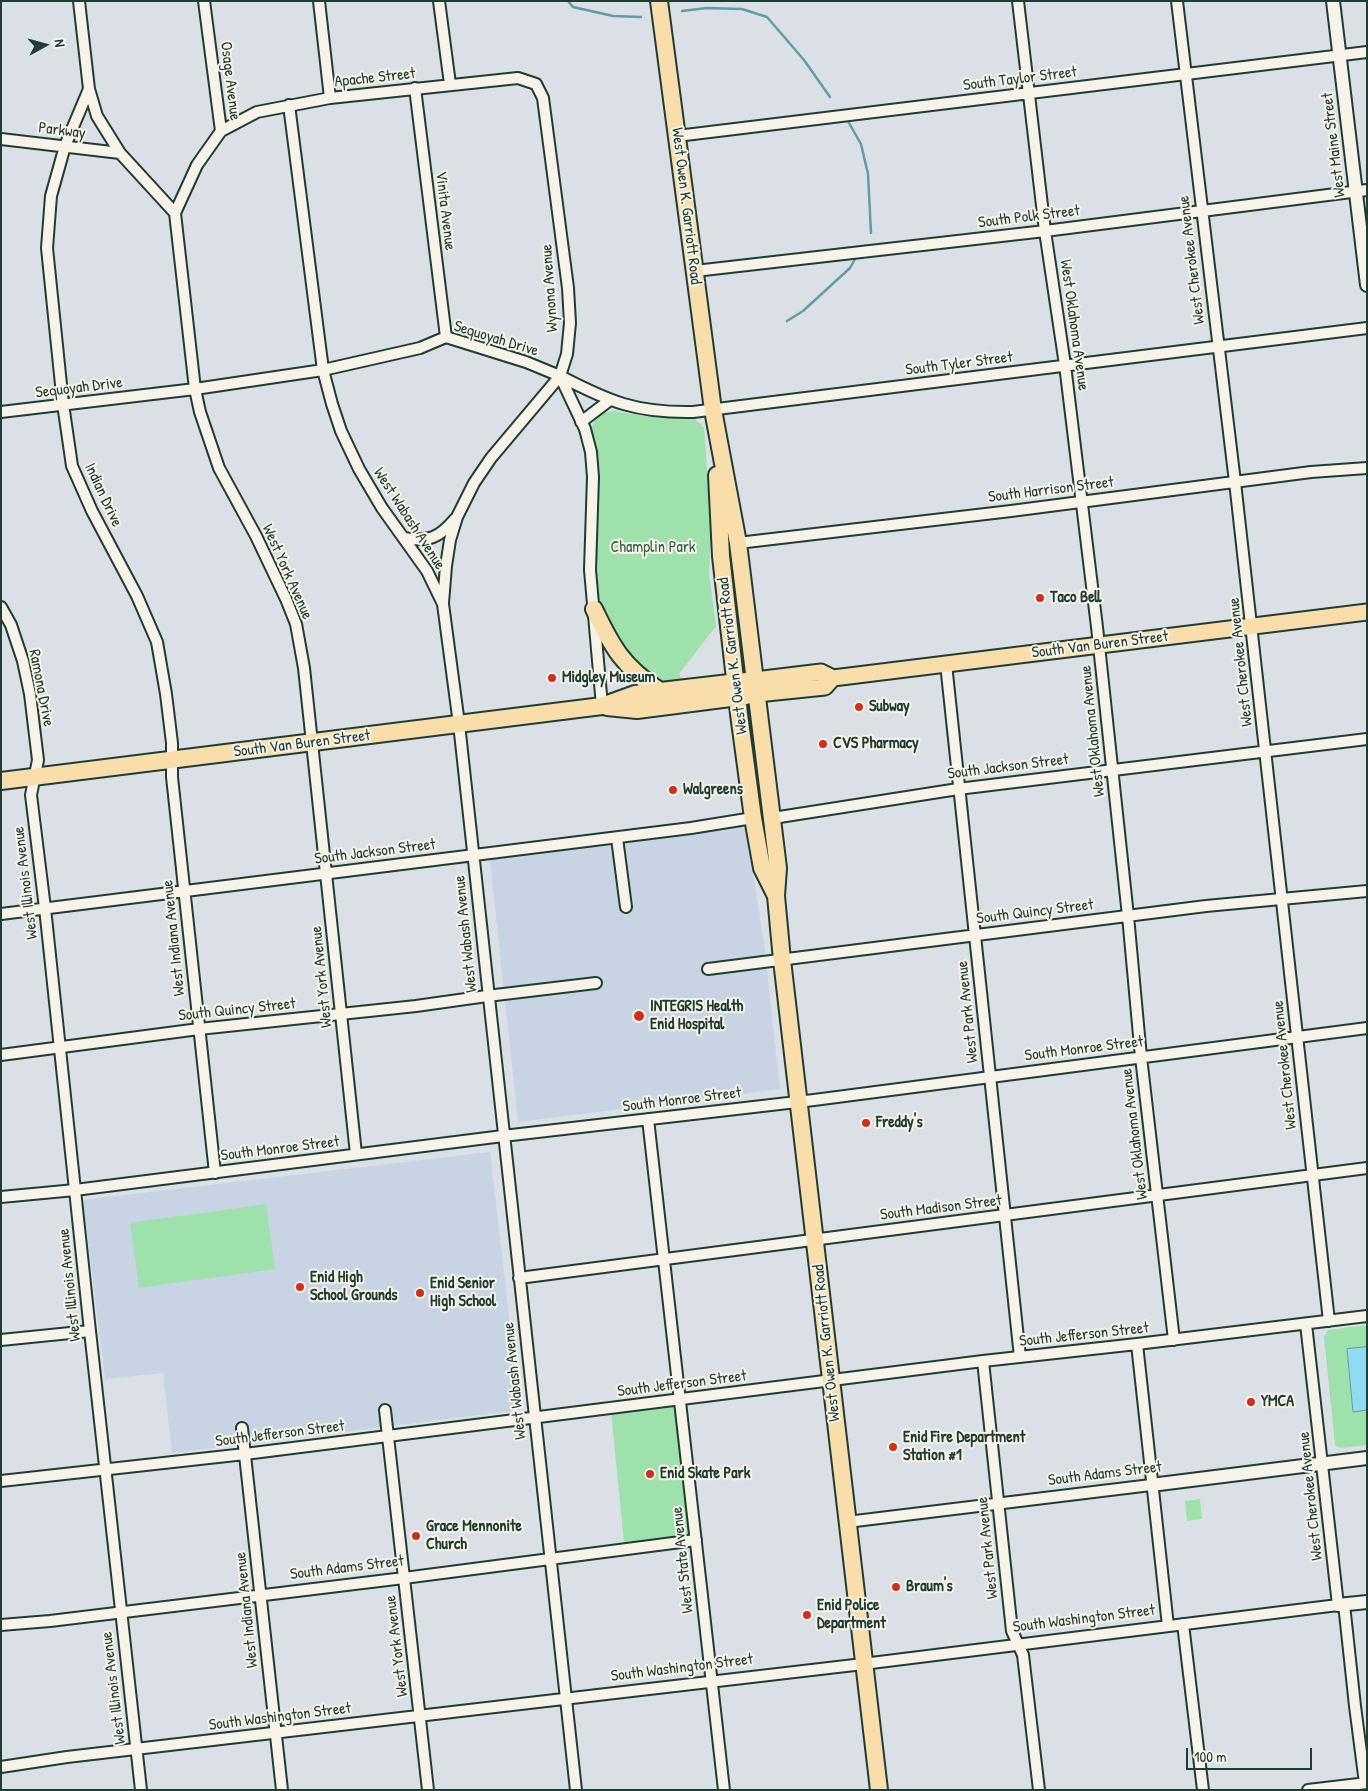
<!DOCTYPE html>
<html>
<head>
<meta charset="utf-8">
<style>
  body { margin:0 }
  #map { position:relative; width:1368px; height:1791px; overflow:hidden; background:#dbe0e6; font-family:"Patrick Hand",sans-serif }
  canvas { display:block }
  .frame { position:absolute; inset:0; border:2px solid #1f3d34; pointer-events:none }
  .north { position:absolute; left:20px; top:20px; width:50px; height:50px; -webkit-text-stroke:4px #f7f3e8; paint-order:stroke; rotate:83deg; font-size:14px; font-weight:700; line-height:20px; text-align:center; color:#1f3d34 }
  .north::after { content:''; display:block; margin:auto; width:18px; height:22px; background:#1f3d34; clip-path:polygon(50% 0,100% 100%,50% 72%,0 100%) }
  .scale { position:absolute; left:1186px; top:1748px; width:126px; height:22px; box-sizing:border-box; border:2px solid #1f3d34; border-top:0; padding-left:6px; font-size:15px; line-height:18px; white-space:nowrap; color:#1f3d34; -webkit-text-stroke:4px #f7f3e8; paint-order:stroke }
</style>
</head>
<body>
<div id="map">
<canvas width="1368" height="1791"></canvas>
<div class="frame"></div>
<div class="north">N</div>
<div class="scale">100 m</div>
</div>
<script>
const ctx = document.querySelector('canvas').getContext('2d');
ctx.lineJoin = 'round';
function fill(path, color) { ctx.fillStyle = color; ctx.fill(path, 'evenodd'); }
function strokePath(path, color, width, dash) { ctx.strokeStyle = color; ctx.lineWidth = width; ctx.lineCap = dash ? 'butt' : 'round'; ctx.setLineDash(dash || []); ctx.stroke(path); }
function drawText(font, color, halo, rows, align = 'center') {
  ctx.font = font + ' "Patrick Hand",sans-serif'; ctx.lineWidth = 4; ctx.setLineDash([]); ctx.textBaseline = 'middle'; ctx.strokeStyle = halo; ctx.fillStyle = color; for (const [text, x, y, turn = 0] of rows) {
    ctx.save(); ctx.translate(x, y); ctx.rotate((+turn || 0) * Math.PI / 180); ctx.textAlign = isNaN(turn) ? turn : align; if (halo) ctx.strokeText(text, 0, 0); ctx.fillText(text, 0, 0); ctx.restore();
  }
}
const built = new Path2D(`
  M739,826l7,3 18,115 16,145 -262,33 -28,-262z
  M490,1152l30,258 -348,43 -9,-80 -58,6 -22,-179z`);
const green = new Path2D(`
  M614,411c18,3 37,7 55,7 9,0 18,-2 28,0l-1,3 5,3 1,3h2l7,100 -2,47 7,52 -37,48 3,6 -26,4c-5,-4 -11,-7 -15,-12 -8,-9 -33,-44 -37,-54 -17,-47 -8,-110 -8,-160 0,-11 -8,-23 -3,-34 4,-10 12,-12 21,-13z
  M266,1204l9,65 -136,19 -9,-65z
  M1367,1325v120l-27,3 -5,-3 -11,-108 4,-7z
  M675,1406l15,129 -66,8 -13,-131z
  M1200,1499l2,20 -15,2 -2,-20z`);
const water = new Path2D(`
  M1367,1347v63l-14,2 -6,-63z`);
const stream = new Path2D(`
  M568,1l5,6 40,9 28,1
  M682,11l25,-3 35,1 25,8 37,43 26,37
  M849,123l12,21 7,30 3,59
  M787,321l16,-10 47,-43 5,-9`);
const minor = new Path2D(`
  M79,1l10,88 8,27 23,37 55,60 20,176 5,23 19,56 37,68 30,63 10,25 8,44 52,486
  M319,1l11,97
  M439,1l11,83
  M1018,1l27,230 20,134 32,262 31,289 13,141 33,283
  M1177,1l58,481 94,839
  M415,88l31,249
  M89,89l-24,57 -14,50 -4,52 16,156 9,62 20,45 45,85 20,46 9,52 6,49v34l43,396
  M289,105l34,265 9,34 9,27 18,38 23,39 45,63 16,33 16,120 117,1066
  M221,131l36,-19 73,-14 188,-20 18,6 7,14 25,190 2,35 -3,31 -7,22 -69,82 -17,25 -17,34 -7,23 -4,26 -3,37
  M677,136l690,-84
  M1,139l119,14
  M175,213l22,-48 24,-34 -17,-130
  M695,271l350,-40 322,-41
  M560,376c50,26 76,37 133,36l674,-84
  M1,412l194,-23 128,-19 97,-22 26,-11 80,25 34,14 25,53 6,23 2,25 -3,93 12,136
  M581,422l29,-22
  M404,538c25,4 35,0 51,-19
  M738,543l273,-32 300,-39 56,-4
  M1,607l10,18 12,36 7,33 8,66 -7,35 14,113 45,423 51,459
  M946,664l74,693
  M773,818l185,-29 409,-50
  M617,838l9,69
  M1,914l690,-86 62,-10
  M708,969l498,-63 161,-15
  M1,1055l198,-26 217,-23 71,-10 109,-13
  M648,1119l76,671
  M1,1197l74,-7 428,-54 311,-36 553,-72
  M519,1278l848,-110
  M1,1340l89,-9
  M1137,1344l31,282
  M983,1361l29,270 11,24 16,135
  M385,1410l43,380
  M242,1428l40,362
  M1,1481l244,-27 738,-93 154,-17 230,-28
  M847,1522l304,-37
  M1344,1604l11,102 10,77
  M1183,1624l20,166
  M1,1625l49,-4 354,-43 292,-38
  M1,1767l66,-10 796,-93 475,-59 -32,-281
  M1308,1790l59,-7`);
const tertiary = new Path2D(`
  M1333,1l34,284
  M1151,1485l216,-27
  M1338,1605l29,-3`);
const primary = new Path2D(`
  M755,680l66,-8 12,6 534,-66
  M757,694l68,-7 8,-9`);
const trunk = new Path2D(`
  M659,1l54,409 25,133 40,325 -2,28 6,64 97,830
  M717,475l4,81 18,158 14,104 9,50 14,28
  M594,609c18,38 29,58 66,82
  M607,707l30,3 109,-14
  M1,781l601,-75 33,-12 120,-14`);
const markers = [
  [1040,598,5,"#c8321e"],
  [552,678,5,"#c8321e"],
  [859,707,5,"#c8321e"],
  [823,744,5,"#c8321e"],
  [673,790,5,"#c8321e"],
  [639,1016,6,"#c8321e"],
  [866,1123,5,"#c8321e"],
  [300,1287,5,"#c8321e"],
  [420,1293,5,"#c8321e"],
  [1251,1402,5,"#c8321e"],
  [893,1447,5,"#c8321e"],
  [650,1474,5,"#c8321e"],
  [416,1536,5,"#c8321e"],
  [896,1587,5,"#c8321e"],
  [807,1615,5,"#c8321e"]
];
const streetNames = [
  ["Apache Street",375,78,-6],
  ["South Taylor Street",1020,79,-7],
  ["Osage Avenue",230,81,83],
  ["Parkway",62,131,7],
  ["West Maine Street",1334,145,-97],
  ["West Owen K. Garriott Road",686,206,83],
  ["Vinita Avenue",445,211,83],
  ["South Polk Street",1029,217,-7],
  ["West Cherokee Avenue",1192,260,-97],
  ["Wynona Avenue",550,288,-94],
  ["West Oklahoma Avenue",1074,325,82],
  ["Sequoyah Drive",496,339,17],
  ["South Tyler Street",959,364,-7],
  ["Sequoyah Drive",79,388,-7],
  ["South Harrison Street",1051,490,-7],
  ["Indian Drive",103,495,65],
  ["West Wabash Avenue",409,519,57],
  ["West York Avenue",287,572,66],
  ["South Van Buren Street",1100,645,-7],
  ["West Owen K. Garriott Road",733,656,-97],
  ["West Cherokee Avenue",1241,662,-96],
  ["Ramona Drive",41,688,79],
  ["West Oklahoma Avenue",1093,731,-96],
  ["South Van Buren Street",302,744,-7],
  ["South Jackson Street",1008,767,-7],
  ["South Jackson Street",375,852,-7],
  ["West Illinois Avenue",26,883,-97],
  ["South Quincy Street",1035,912,-7],
  ["West Wabash Avenue",466,934,-96],
  ["West Indiana Avenue",174,938,-96],
  ["West York Avenue",322,977,-96],
  ["South Quincy Street",237,1010,-6],
  ["West Park Avenue",968,1012,-96],
  ["South Monroe Street",1084,1049,-7],
  ["West Cherokee Avenue",1285,1065,-96],
  ["South Monroe Street",682,1100,-7],
  ["West Oklahoma Avenue",1135,1134,-97],
  ["South Monroe Street",280,1149,-7],
  ["South Madison Street",941,1208,-7],
  ["West Illinois Avenue",70,1285,-96],
  ["South Jefferson Street",1084,1335,-6],
  ["West Owen K. Garriott Road",827,1343,-96],
  ["West Wabash Avenue",515,1381,-96],
  ["South Jefferson Street",682,1384,-7],
  ["South Jefferson Street",280,1434,-7],
  ["South Adams Street",1105,1474,-7],
  ["West Cherokee Avenue",1311,1496,-96],
  ["West Park Avenue",988,1548,-96],
  ["West State Avenue",683,1560,-96],
  ["South Adams Street",347,1568,-7],
  ["West Indiana Avenue",247,1610,-96],
  ["South Washington Street",1084,1619,-7],
  ["West York Avenue",397,1646,-97],
  ["South Washington Street",682,1668,-7],
  ["West Illinois Avenue",114,1688,-97],
  ["South Washington Street",280,1717,-7]
];
const parkNames = [
  ["Champlin Park",653,548]
];
const poiNames = [
  ["Taco Bell",1050,598],
  ["Midgley Museum",562,678],
  ["Subway",869,707],
  ["CVS Pharmacy",833,744],
  ["Walgreens",683,790],
  ["INTEGRIS Health",650,1007],
  ["Enid Hospital",650,1025],
  ["Freddy's",876,1123],
  ["Enid High",310,1278],
  ["School Grounds",310,1296],
  ["Enid Senior",430,1284],
  ["High School",430,1302],
  ["YMCA",1261,1402],
  ["Enid Fire Department",903,1438],
  ["Station #1",903,1456],
  ["Enid Skate Park",660,1474],
  ["Grace Mennonite",426,1527],
  ["Church",426,1545],
  ["Braum's",906,1587],
  ["Enid Police",817,1606],
  ["Department",817,1624]
];
fill(built, '#c8d3e4');
fill(green, '#9fe1ac');
fill(water, '#90dbf1');
strokePath(water, '#639ca5', 1);
strokePath(stream, '#639ca5', 2.5);
strokePath(minor, '#1f3d34', 14);
strokePath(tertiary, '#1f3d34', 16);
strokePath(primary, '#1f3d34', 19);
strokePath(trunk, '#1f3d34', 20);
strokePath(minor, '#f7f3e8', 10);
strokePath(tertiary, '#f7f3e8', 12);
strokePath(primary, '#f9deab', 15);
strokePath(trunk, '#f9deab', 16);
for (const [x, y, r, color] of markers) { const dot = new Path2D(); dot.arc(x, y, r, 0, 2 * Math.PI); ctx.fillStyle = color; ctx.fill(dot); strokePath(dot, '#f7f3e8', 2); }
drawText('16px', '#1f3d34', '#f7f3e8', streetNames);
drawText('16px', '#395e4c', '#f7f3e8', parkNames);
drawText('bold 16px', '#1f3d34', '#f7f3e8', poiNames, 'left');
</script>
</body>
</html>
